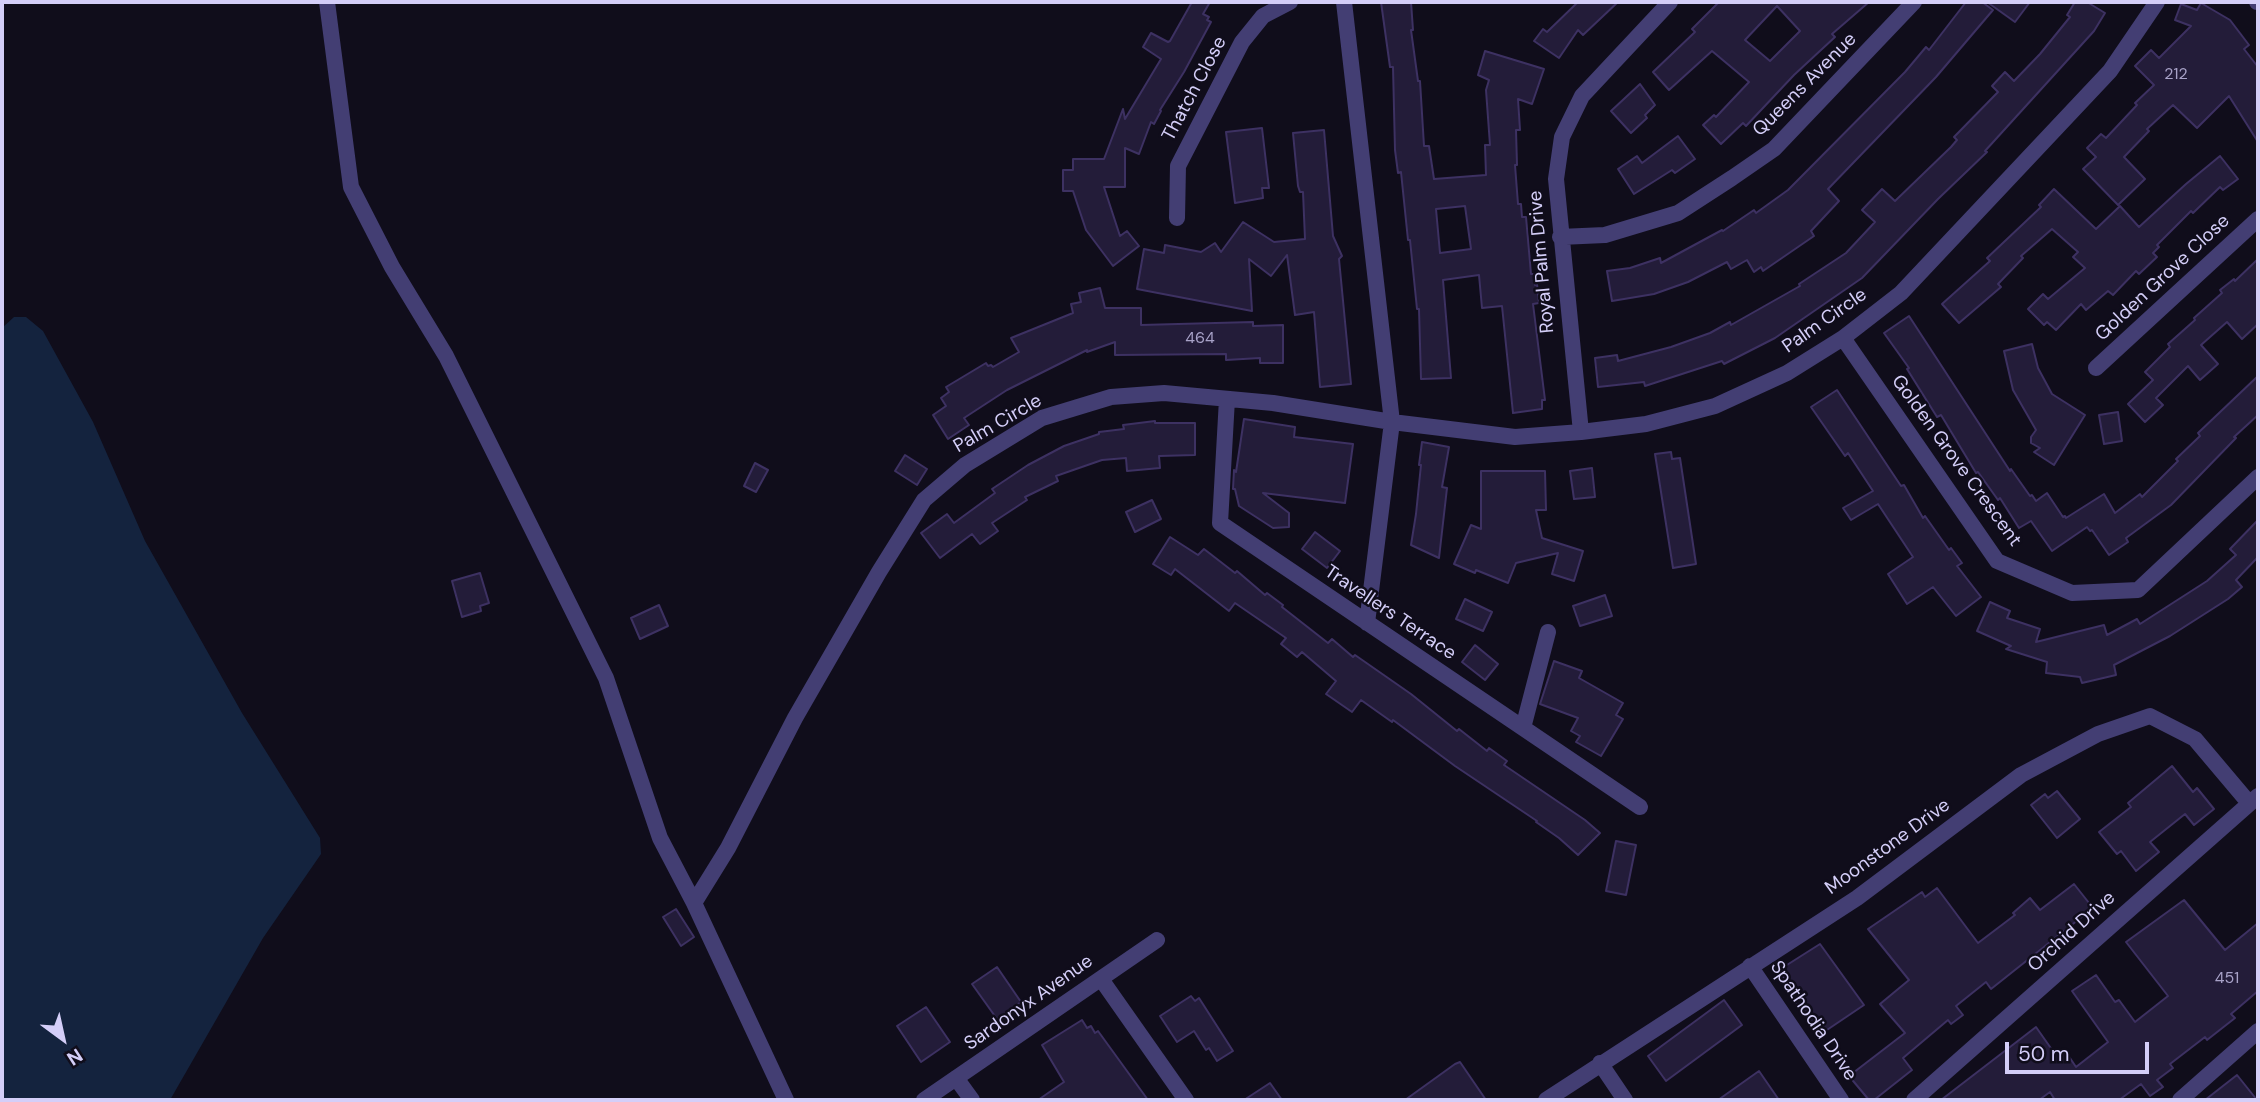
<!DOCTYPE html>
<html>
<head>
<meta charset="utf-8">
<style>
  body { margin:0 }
  #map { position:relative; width:2260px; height:1102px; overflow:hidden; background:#100d1b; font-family:"DM Sans",sans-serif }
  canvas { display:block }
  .frame { position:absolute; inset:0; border:4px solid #d4cef8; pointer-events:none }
  .north { position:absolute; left:28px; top:1004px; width:70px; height:70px; -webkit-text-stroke:5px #100d1b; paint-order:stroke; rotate:147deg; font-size:19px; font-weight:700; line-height:28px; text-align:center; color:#d4cef8 }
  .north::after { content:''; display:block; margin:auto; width:24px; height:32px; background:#d4cef8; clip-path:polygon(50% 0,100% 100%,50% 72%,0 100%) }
  .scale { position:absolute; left:2005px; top:1042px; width:144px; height:32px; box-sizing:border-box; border:4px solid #d4cef8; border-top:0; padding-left:9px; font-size:21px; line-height:24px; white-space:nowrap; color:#d4cef8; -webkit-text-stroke:5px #100d1b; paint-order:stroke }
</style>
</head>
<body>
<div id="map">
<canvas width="2260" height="1102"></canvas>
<div class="frame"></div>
<div class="north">N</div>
<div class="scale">50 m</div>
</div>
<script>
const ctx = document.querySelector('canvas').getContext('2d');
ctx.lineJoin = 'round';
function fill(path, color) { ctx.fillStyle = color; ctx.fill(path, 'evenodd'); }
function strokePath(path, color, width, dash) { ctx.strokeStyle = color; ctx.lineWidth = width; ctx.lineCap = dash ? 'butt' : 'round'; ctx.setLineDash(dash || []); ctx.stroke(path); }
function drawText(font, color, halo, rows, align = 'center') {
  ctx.font = font + ' "DM Sans",sans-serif'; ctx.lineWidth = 5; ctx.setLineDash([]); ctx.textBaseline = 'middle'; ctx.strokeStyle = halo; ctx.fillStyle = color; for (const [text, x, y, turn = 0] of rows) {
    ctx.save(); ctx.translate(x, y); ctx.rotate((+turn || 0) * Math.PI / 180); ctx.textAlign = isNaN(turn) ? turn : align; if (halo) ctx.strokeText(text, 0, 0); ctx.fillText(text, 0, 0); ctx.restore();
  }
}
const water = new Path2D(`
  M14,317h12l17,14 50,91 52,119 97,172 78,125 1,16 -58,84 -93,162h-168v-772z`);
const building = new Path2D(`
  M1192,2h18l-7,12 6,3 -2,3 4,2 -27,50 -24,38 1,1 -7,13 -3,-2 -12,32 -14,-6v39h-21l16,49 7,-5 12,15 -26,20 -27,-36 -13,-39h-10v-21h10v-11h31l19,-50 2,10 36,-60 -18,-12 8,-14 17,9 2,-1z
  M1381,2h30l2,28h-2l7,51h2l4,65h5l5,33 52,-4 -1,-30h5l-4,-55 3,-10 -11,-5 7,-24 59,18 -12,35 -14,-5 2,31h-4l1,35h-2l3,39h3l1,13h4l5,57h3l1,11 2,-1 2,19 -6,1 12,96h-3v9l-29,4 -11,-107 -20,2 -3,-33 -36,5 8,98 -30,1 -2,-70h-2l-7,-69h-2l-7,-68 -3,1 -3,-23 -2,-83h-3zM1465,206l6,43 -31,4 -4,-44z
  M1578,2h40l-35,33 -5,-5 -19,28 -25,-17 9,-12 4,3z
  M1719,2h150l-37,32 3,3 -41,38 -48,51 -3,-3 -22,21 -18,-19 11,-10 2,2 33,-35 -37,-31 -43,39 -16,-18 42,-40 -3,-3zM1777,6l23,25 -30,30 -25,-21z
  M1966,2h16l11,8 -57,67 -108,112 11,12 -28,30 3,5 -51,35 -2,-4 -7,5 -7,-12 -16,9 -4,-7 -39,20 -34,12 -42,7 -5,-30 23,-3 30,-10 1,5 61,-33 1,1 31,-21 2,3 32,-23 117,-118 21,-25 3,3z
  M1987,2h43l-15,20z
  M2075,2h12l18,11 -11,18 -109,120 2,1 -49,47 -76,79 -87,60 -51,26 -2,-3 -77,25 -1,-4 -46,5 -3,-29 22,-3 1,6 53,-14 39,-14 20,-11 1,3 69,-39 -1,-2 47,-31 29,-31 -13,-12 20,-21 13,12 56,-54 6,-7 -3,-3 44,-45 -6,-6 13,-14 9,9 26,-27 30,-37 -3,-2z
  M2201,3l29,17 19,25 -5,4 14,18v75l-29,-46 -32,32 -24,-23 -26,24 2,2 -25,26 21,22 -27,26 -35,-36 13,-12 -9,-9 14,-14 5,4 31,-33 -2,-2 19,-18 -19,-19 16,-16 8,8 32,-32 -16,-6 6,-16 16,6z
  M1640,84l15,21 -10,10 2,3 -16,15 -20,-22z
  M1262,128l7,60h-7l1,10 -28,5 -9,-71z
  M1324,130l9,106 9,20 -3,3 12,125 -31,3 -6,-75 -19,3 -8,-60 -16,21 -22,-17 3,52 -115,-22 7,-40 20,4 1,-8 36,7 14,-9 6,9 22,-30 31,20 31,-3 -2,-47h-3l-2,-6 -5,-53z
  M1678,136l17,23 -20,14 -3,-3 -38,24 -16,-25 19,-13 5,7z
  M2220,156l18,23 -15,11 -3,-3 -27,26 -2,-2 -34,34 2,2 -6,6 4,4 -18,17 -3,-3 -23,24 -5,-4 -22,19 -5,-6 -25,26 -9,-8 -3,3 -16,-16 15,-15 5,5 37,-31 -12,-11 5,-5 -26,-23 -31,27 2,2 -25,26 3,3 -42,36 -17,-19 48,-43 -3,-3 54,-51 -2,-2 15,-16 42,40 24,-23 19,21 47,-43z
  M2258,259v65l-16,15 -15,-17 -26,23 17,19 -18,16 -12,-14 -32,32 7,7 -18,17 -17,-18 25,-24 -8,-8 25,-25 -2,-3 27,-24 -1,-2 28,-25 -2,-3 14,-11 1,2z
  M1100,288l5,20h36v17l112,-3v4l30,-1v38h-23v-5l-34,2v-6l-111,1v-13l-28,10v-2l-80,40 -43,28 5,7 -21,14 -15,-24 13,-9 -5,-8 8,-6 -3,-5 40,-24 2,3 3,-1 2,2 26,-15 -8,-14 62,-25 -2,-9 10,-2 -2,-9z
  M1909,316l101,155 1,-2 19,27 2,-1 4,6 11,-8 16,24 2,-1 1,2 38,-24 11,19 25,-19 2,3 36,-36 -2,-2 24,-23 -2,-3 60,-57v39l-24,22 2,1 -65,67 -45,33 2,4 -19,13 -17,-25 -2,1 -3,-4 -35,24 -21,-30 -12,7 -19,-30 -2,2 -20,-28 -2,1 -35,-58 -4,2 -30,-48 2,-1 -25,-35z
  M2032,344l6,24 14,26 33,21 -31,50 -20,-13 6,-4 -9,-5v-6l5,-7 -23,-40 -9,-39z
  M1837,390l64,96 3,-1 19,33 2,-2 24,34 2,-2 11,15 -5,3 24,31 -25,19 -23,-29 -26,17 -19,-30 25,-17 -35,-53 -27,16 -8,-12 30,-17 -25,-38 -3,3 -34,-49z
  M2118,412l4,29 -18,3 -5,-29z
  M1244,419l51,8 -1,10 59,7 -8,59 -82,-10 26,20v14l-16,1 -34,-22 -4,-17h-2l1,-19 2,2z
  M1155,421v2h40v32l-36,1 1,12 -33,3 -1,-13 -24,2 -46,16 2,5 -33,16 2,3 -35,23 6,8 -18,13 -8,-10 -32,24 -19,-25 26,-19 7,9 41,-30 -3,-4 36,-24 36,-19 35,-12v-2l25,-3 -1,-4z
  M1422,442l27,5 -7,40 5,1 -8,70 -28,-13 5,-31 5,-49h-2z
  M1671,452l1,7 8,-1 16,106 -23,4 -18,-114z
  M905,455l22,14 -10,16 -22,-14z
  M755,463l13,7 -12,22 -12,-6z
  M1592,468l3,29 -21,2 -4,-28z
  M1481,471h64l1,39h-10l6,28 41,13 -9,30 -22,-7 6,-21 -42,10 -8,20 -32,-13 -1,3 -21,-9 17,-39 10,4z
  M1152,500l9,19 -26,13 -9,-20z
  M2258,520v37l-22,23 6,7 -14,12 -58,37 -56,29 2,10 -34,8 -2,-6 -34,-4 1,-11 -41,-13 5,-3 -34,-15 13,-29 20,9 -3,7 33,11 -4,13 68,-17 3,10 30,-16 3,5 67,-43 29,-26 -6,-6z
  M1315,532l25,19 -13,17 -25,-19z
  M1170,537l28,18 6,-6 31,24 2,-2 28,24 2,-2 16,12 -1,2 46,36 4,-4 21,18 2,-2 56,39 46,37 2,-2 28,22 2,-3 18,13 -3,4 81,55 15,13 -22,22 -19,-17 -23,-16 1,-1 -82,-55 -62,-46 -1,2 -31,-22 -9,12 -26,-18 10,-13 -34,-29 -5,5 -16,-13 5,-6 -51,-35 -6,8 -54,-42 -4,6 -18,-11z
  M480,573l9,30 -9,3 1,5 -19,6 -10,-36z
  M1605,595l7,21 -32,10 -7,-20z
  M1465,599l27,13 -9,19 -27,-12z
  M659,605l9,21 -28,13 -9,-21z
  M1475,645l23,19 -13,16 -23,-18z
  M1554,661l28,10 -3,7 44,25 -7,12 7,4 -22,37 -25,-14 4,-6 -9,-5 7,-13 -38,-14z
  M2172,766l21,26 4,-4 17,21 -20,16 -9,-11 -35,28 9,10 -23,19 -15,-20 -4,3 -18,-22 32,-25 -3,-4z
  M2057,791l23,28 -23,19 -26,-33 14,-11 3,4z
  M1616,841l20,4 -10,50 -20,-4z
  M2074,884l19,24 -102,81 -5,-7 -30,24 7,9 -12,9 -3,-4 -45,38 9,12 -38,30h-5l-20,-24 56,-43 -25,-29 29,-24 -41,-51 54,-37 3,5 12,-9 41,55 37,-28 -2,-2 17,-15 10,12z
  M2184,900l41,50 33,-27v68l-27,23 4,4 -28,22 -2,-3 -35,27 3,4 -16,12 6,7 -13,9 -9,-12 -22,16h-64l-5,-8 -11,8h-98l95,-73 19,27 9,-5 12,18 32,-25 -36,-51 24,-16 19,27 4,-2 16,22 33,-26 -42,-54z
  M676,909l18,28 -13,9 -18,-29z
  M1820,944l44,61 -46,31 -30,-45 3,-2 -12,-19z
  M997,967l24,35 -24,17 -25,-35z
  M1191,996l4,5 4,-3 34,53 -16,10 -8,-13 -3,2 -12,-19 -17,11 -17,-26z
  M1724,1000l18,25 -76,56 -18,-25z
  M926,1007l24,35 -29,20 -24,-36z
  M1082,1020l5,8 4,-2 4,7 3,-2 50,69h-110l26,-18 -22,-37z
  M1460,1062l26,38h-81l50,-36z
  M1759,1071l20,29h-61z
  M2237,1075l20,25h-52z
  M1270,1083l12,17h-38z`);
const street = new Path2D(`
  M327,2l24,185 41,80 54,89 160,322 54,160 34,65 92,197
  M1344,2l48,420 -25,201
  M2257,2h1
  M1177,218l1,-52 64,-124 21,-26 27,-14
  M1560,237l45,-2 73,-22 54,-35 42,-29 140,-147
  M1843,338l154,223 75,32 66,-3 120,-113
  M2096,368l162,-149
  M1227,399l-7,124 420,284
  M1581,432l-25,-253 6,-42 20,-41 88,-94
  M1523,728l25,-96
  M694,903l34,-55 67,-130 84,-146 45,-72 41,-35 77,-47 69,-21 53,-4 109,10 119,19 123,15 66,-5 65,-8 69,-18 72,-33 56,-35 58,-45 209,-222 47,-69
  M1750,966l91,134
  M1101,979l85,121
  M1600,1063l25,37
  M956,1078l16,22
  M924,1100l233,-160
  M1546,1100l311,-202 164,-123 77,-41 52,-18 45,23 54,64
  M1914,1100l344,-304
  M2180,1100l78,-69`);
const numberNames = [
  ["212",2176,75],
  ["464",1200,339],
  ["451",2227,979]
];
const streetNames = [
  ["Queens Avenue",1805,85,-45],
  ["Thatch Close",1195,89,-62],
  ["Royal Palm Drive",1542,262,-95],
  ["Golden Grove Close",2163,278,-43],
  ["Palm Circle",1825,321,-35],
  ["Palm Circle",998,424,-30],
  ["Golden Grove Crescent",1956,461,54],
  ["Travellers Terrace",1390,613,34],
  ["Moonstone Drive",1888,847,-36],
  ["Orchid Drive",2072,932,-42],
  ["Sardonyx Avenue",1029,1003,-35],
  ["Spathodia Drive",1813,1021,56]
];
fill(water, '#14233e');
fill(building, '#231c39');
strokePath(building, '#3d3162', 2);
strokePath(street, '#433e73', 16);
drawText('16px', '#a8a2c8', null, numberNames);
drawText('19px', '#d4cef8', '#100d1b', streetNames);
</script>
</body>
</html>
